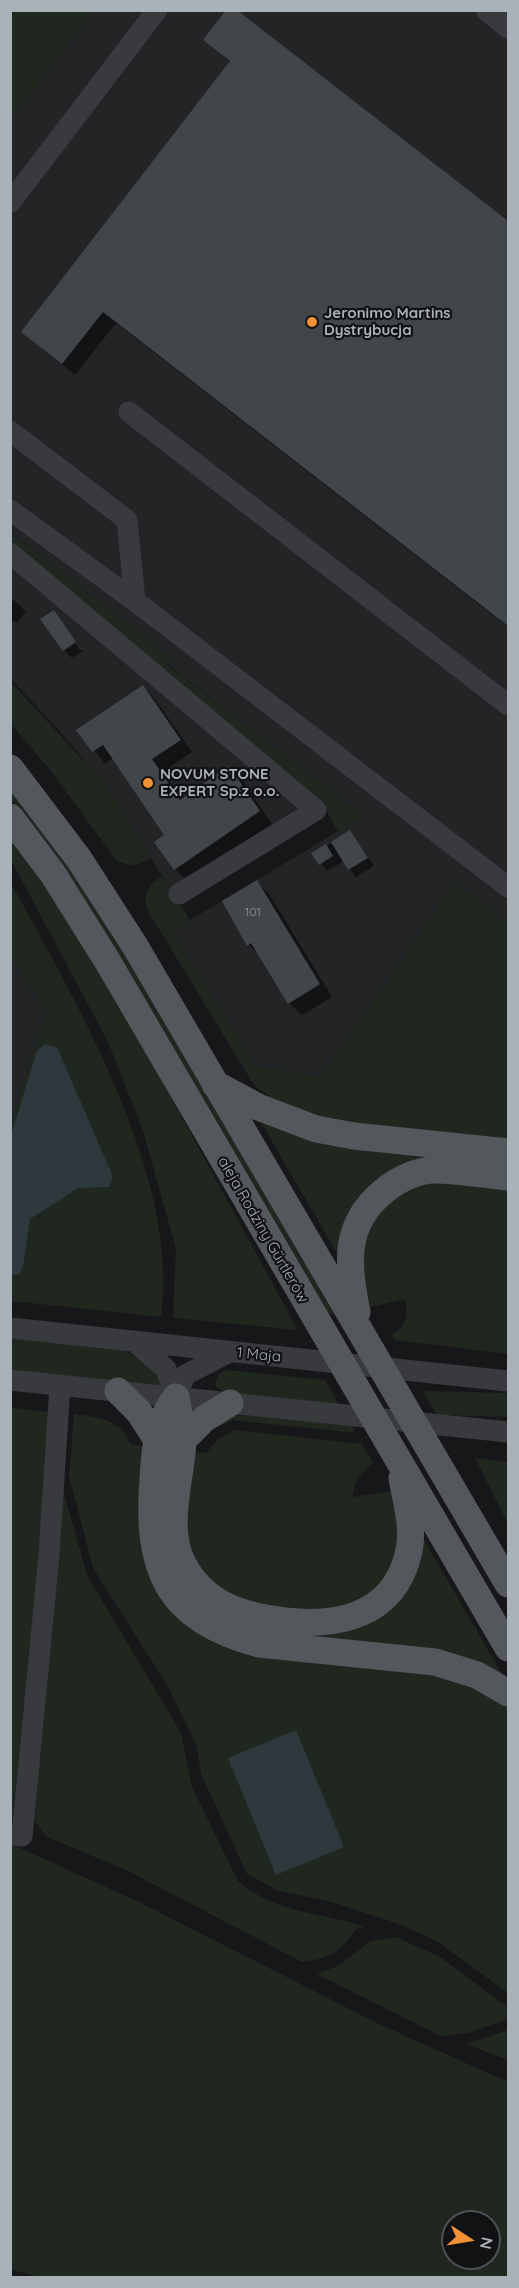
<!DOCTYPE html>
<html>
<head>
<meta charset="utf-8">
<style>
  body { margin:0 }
  #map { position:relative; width:519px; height:2288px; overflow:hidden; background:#171719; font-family:Quicksand,sans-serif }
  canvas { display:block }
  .frame { position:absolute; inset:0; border:12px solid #a9b1b9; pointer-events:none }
  .north { position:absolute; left:441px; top:2210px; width:60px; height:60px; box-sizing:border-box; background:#121214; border:2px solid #4e5256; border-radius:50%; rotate:102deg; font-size:16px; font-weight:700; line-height:24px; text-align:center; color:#a9b1b9 }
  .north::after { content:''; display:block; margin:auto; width:21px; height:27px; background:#f39136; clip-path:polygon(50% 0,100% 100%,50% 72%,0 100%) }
</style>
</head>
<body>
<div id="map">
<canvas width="519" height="2288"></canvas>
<div class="frame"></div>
<div class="north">N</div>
</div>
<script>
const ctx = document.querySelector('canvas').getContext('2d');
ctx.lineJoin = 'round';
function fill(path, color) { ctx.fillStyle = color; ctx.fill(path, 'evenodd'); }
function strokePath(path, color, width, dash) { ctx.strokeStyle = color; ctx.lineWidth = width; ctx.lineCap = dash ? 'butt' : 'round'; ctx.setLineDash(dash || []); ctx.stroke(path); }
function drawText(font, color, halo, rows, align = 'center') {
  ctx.font = font + ' Quicksand,sans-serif'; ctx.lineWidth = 4.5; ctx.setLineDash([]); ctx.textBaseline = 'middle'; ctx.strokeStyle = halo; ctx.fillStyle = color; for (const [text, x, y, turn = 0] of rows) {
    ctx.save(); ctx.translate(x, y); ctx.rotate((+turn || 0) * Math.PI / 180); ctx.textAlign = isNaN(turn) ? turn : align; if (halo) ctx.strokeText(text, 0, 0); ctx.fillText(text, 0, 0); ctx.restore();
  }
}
const built = new Path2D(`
  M94,11h414v912l-53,-41 -134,195 -65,-11 -84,-135 191,-115 -197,-153 4,-6 -159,-125 -1,-415z
  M10,560l291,246 -129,85 -70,-109 -44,-53 -47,-50z
  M11,957l30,46 7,5 -37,113z`);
const green = new Path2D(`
  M11,10l83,1 -83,106 -1,-106z
  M10,532l161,125 -5,7 198,152 -26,16 -15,-27 -312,-264z
  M10,681l93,101 48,76 -18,8 -16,-5 -67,-91 -39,-46z
  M10,784l72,98 257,432 -13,-1 -288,-477 -27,-36z
  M10,835l56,77 88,154 144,264 -125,-12 3,-69 -33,-118 -35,-89 -97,-182z
  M162,876l28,44 -18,11 84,135 65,11 134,-195 53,41v220l-159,-16 -71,-23 -24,-19 -105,-172c-8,-18 -1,-28 13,-37z
  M10,881c65,120 171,296 151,436l-150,-16v-180l37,-113 -7,-5 -30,-46z
  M259,1119l249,41 -88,3 -82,92z
  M422,1181l86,4v169l-113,-14 -4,-5c15,-8 18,-21 14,-36l-35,8c-11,-32 -14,-69 8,-98 9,-12 31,-20 44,-28z
  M11,1338l115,13 29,16 9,19 -153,-16z
  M227,1370l98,10 14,25 -114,-13 -9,-5 -1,-5 6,-10z
  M423,1391l85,2v24l-71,-2z
  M11,1408l41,4 -35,417 -6,-1z
  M74,1414c21,2 50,6 56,30l17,3 14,149 291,81 56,27v289l-70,-51 -36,-17 -70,-23 -53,-11 -32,-17 -46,-100 -5,-30 -29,-59 -74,-117 -24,-92z
  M243,1415l109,11 3,7 -122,-13 -22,10 22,-14z
  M235,1430l127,14 11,18 -16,17 -5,18 40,-6 6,22v41l-21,37 -43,22 -89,-8 -43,-27 -17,-40 6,-86 15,1 11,-13z
  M475,1458l33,4v62z
  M60,1479l27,96 94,158 11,54 46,94c35,32 84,31 127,46l-9,2c-12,21 -30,31 -54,33l-174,-91 -81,-34 -13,-16z
  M423,1538l79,136 -230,-38 -70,-25 -20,-31 157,51z
  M11,1846l7,1 121,55 240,122 129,58v195l-463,1 -34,-8zM453,2222h36v36h-36z
  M396,1937l44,20 68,50v12l-40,14 -27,3 -124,-62 23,-9 30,-24z
  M508,2030v30l-42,-16z`);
const water = new Path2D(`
  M45,1044l12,4 3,6 53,123 -4,10 -31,1 -48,31 -7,47 -4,8 -8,2v-141l26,-84z
  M296,1730l48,117 -68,28 -48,-117z`);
const shadow = new Path2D(`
  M234,10l274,213v404l-392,-304 -41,52 -52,-43 208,-269 -26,-23z
  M10,597l16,14 -9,12 -7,-4z
  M53,612l26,37 4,2 -11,7 -8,-8z
  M143,686l12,13 37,53 -29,20 19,28 47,-32 13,12 30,44 -85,58 -12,-13 -9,-33 -53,-78 -8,6 -26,-34z
  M350,832l24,34 -18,11 -12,-16 -17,10 -14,-17z
  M257,882l12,12 63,103 -30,18 -13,-12 -27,-45 -13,-13z`);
const building = new Path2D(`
  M226,10h11l271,211v405l-405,-314 -41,52 -41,-32 209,-271 -27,-21z
  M54,610l22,32 -13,9 -23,-32z
  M143,685l38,55 -29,19 28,41 49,-34 31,45 -86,59 -20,-28 10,-7 -61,-90 -11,7 -16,-22z
  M350,830l18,28 -20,12 -17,-28z
  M326,844l7,12 -14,9 -8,-12z
  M257,880l63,104 -32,20 -37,-61 -4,3 -25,-45z`);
const minor = new Path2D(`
  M486,10l22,18
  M10,203l147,-193
  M129,412l379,293
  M10,431l117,89 8,81
  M10,510l125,91 373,286
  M10,553l306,257 -137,84
  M10,1328l498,53
  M134,1341l32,28 10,28
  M10,1380l498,52
  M176,1397l9,-22 45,-23
  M10,1835l12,1 27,-281 11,-170`);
const major = new Path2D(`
  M10,768l69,91 56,87 373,638
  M10,817l43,57 55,88 400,686
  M215,1084l43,23 58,22 38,7 154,16
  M357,1312c-10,-47 -14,-88 27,-121 13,-11 33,-21 51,-21 24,0 49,5 73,7
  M118,1391l21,21 16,25
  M176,1397c-20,26 -21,51 -23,82 -7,91 14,141 106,165l176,18 42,13 31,18
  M176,1397c2,14 8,31 7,45 -2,39 -19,85 0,122 22,41 59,52 102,57 54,6 108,-6 123,-66 7,-25 -2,-53 -6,-77
  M183,1440l21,-21 26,-16`);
const markers = [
  [312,322,6,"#f39136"],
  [148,783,6,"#f39136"]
];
const numberNames = [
  ["101",253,912]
];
const poiNames = [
  ["Jeronimo Martins",324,313],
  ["Dystrybucja",324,330],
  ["NOVUM STONE",160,774],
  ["EXPERT Sp.z o.o.",160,791]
];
const streetNames = [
  ["aleja Rodziny Gürtlerów",263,1230,60],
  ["1 Maja",259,1355,6]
];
fill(built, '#232426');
fill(green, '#1f271f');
fill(water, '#2d393d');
fill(shadow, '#0007');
fill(building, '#434649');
strokePath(minor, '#383a3e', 21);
strokePath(major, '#54585d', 27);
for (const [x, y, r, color] of markers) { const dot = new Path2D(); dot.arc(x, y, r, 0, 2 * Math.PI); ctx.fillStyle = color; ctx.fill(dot); strokePath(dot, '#121214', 2); }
drawText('12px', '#90969d', null, numberNames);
drawText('bold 15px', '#a9b1b9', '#121214', poiNames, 'left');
drawText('15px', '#a9b1b9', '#121214', streetNames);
</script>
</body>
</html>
